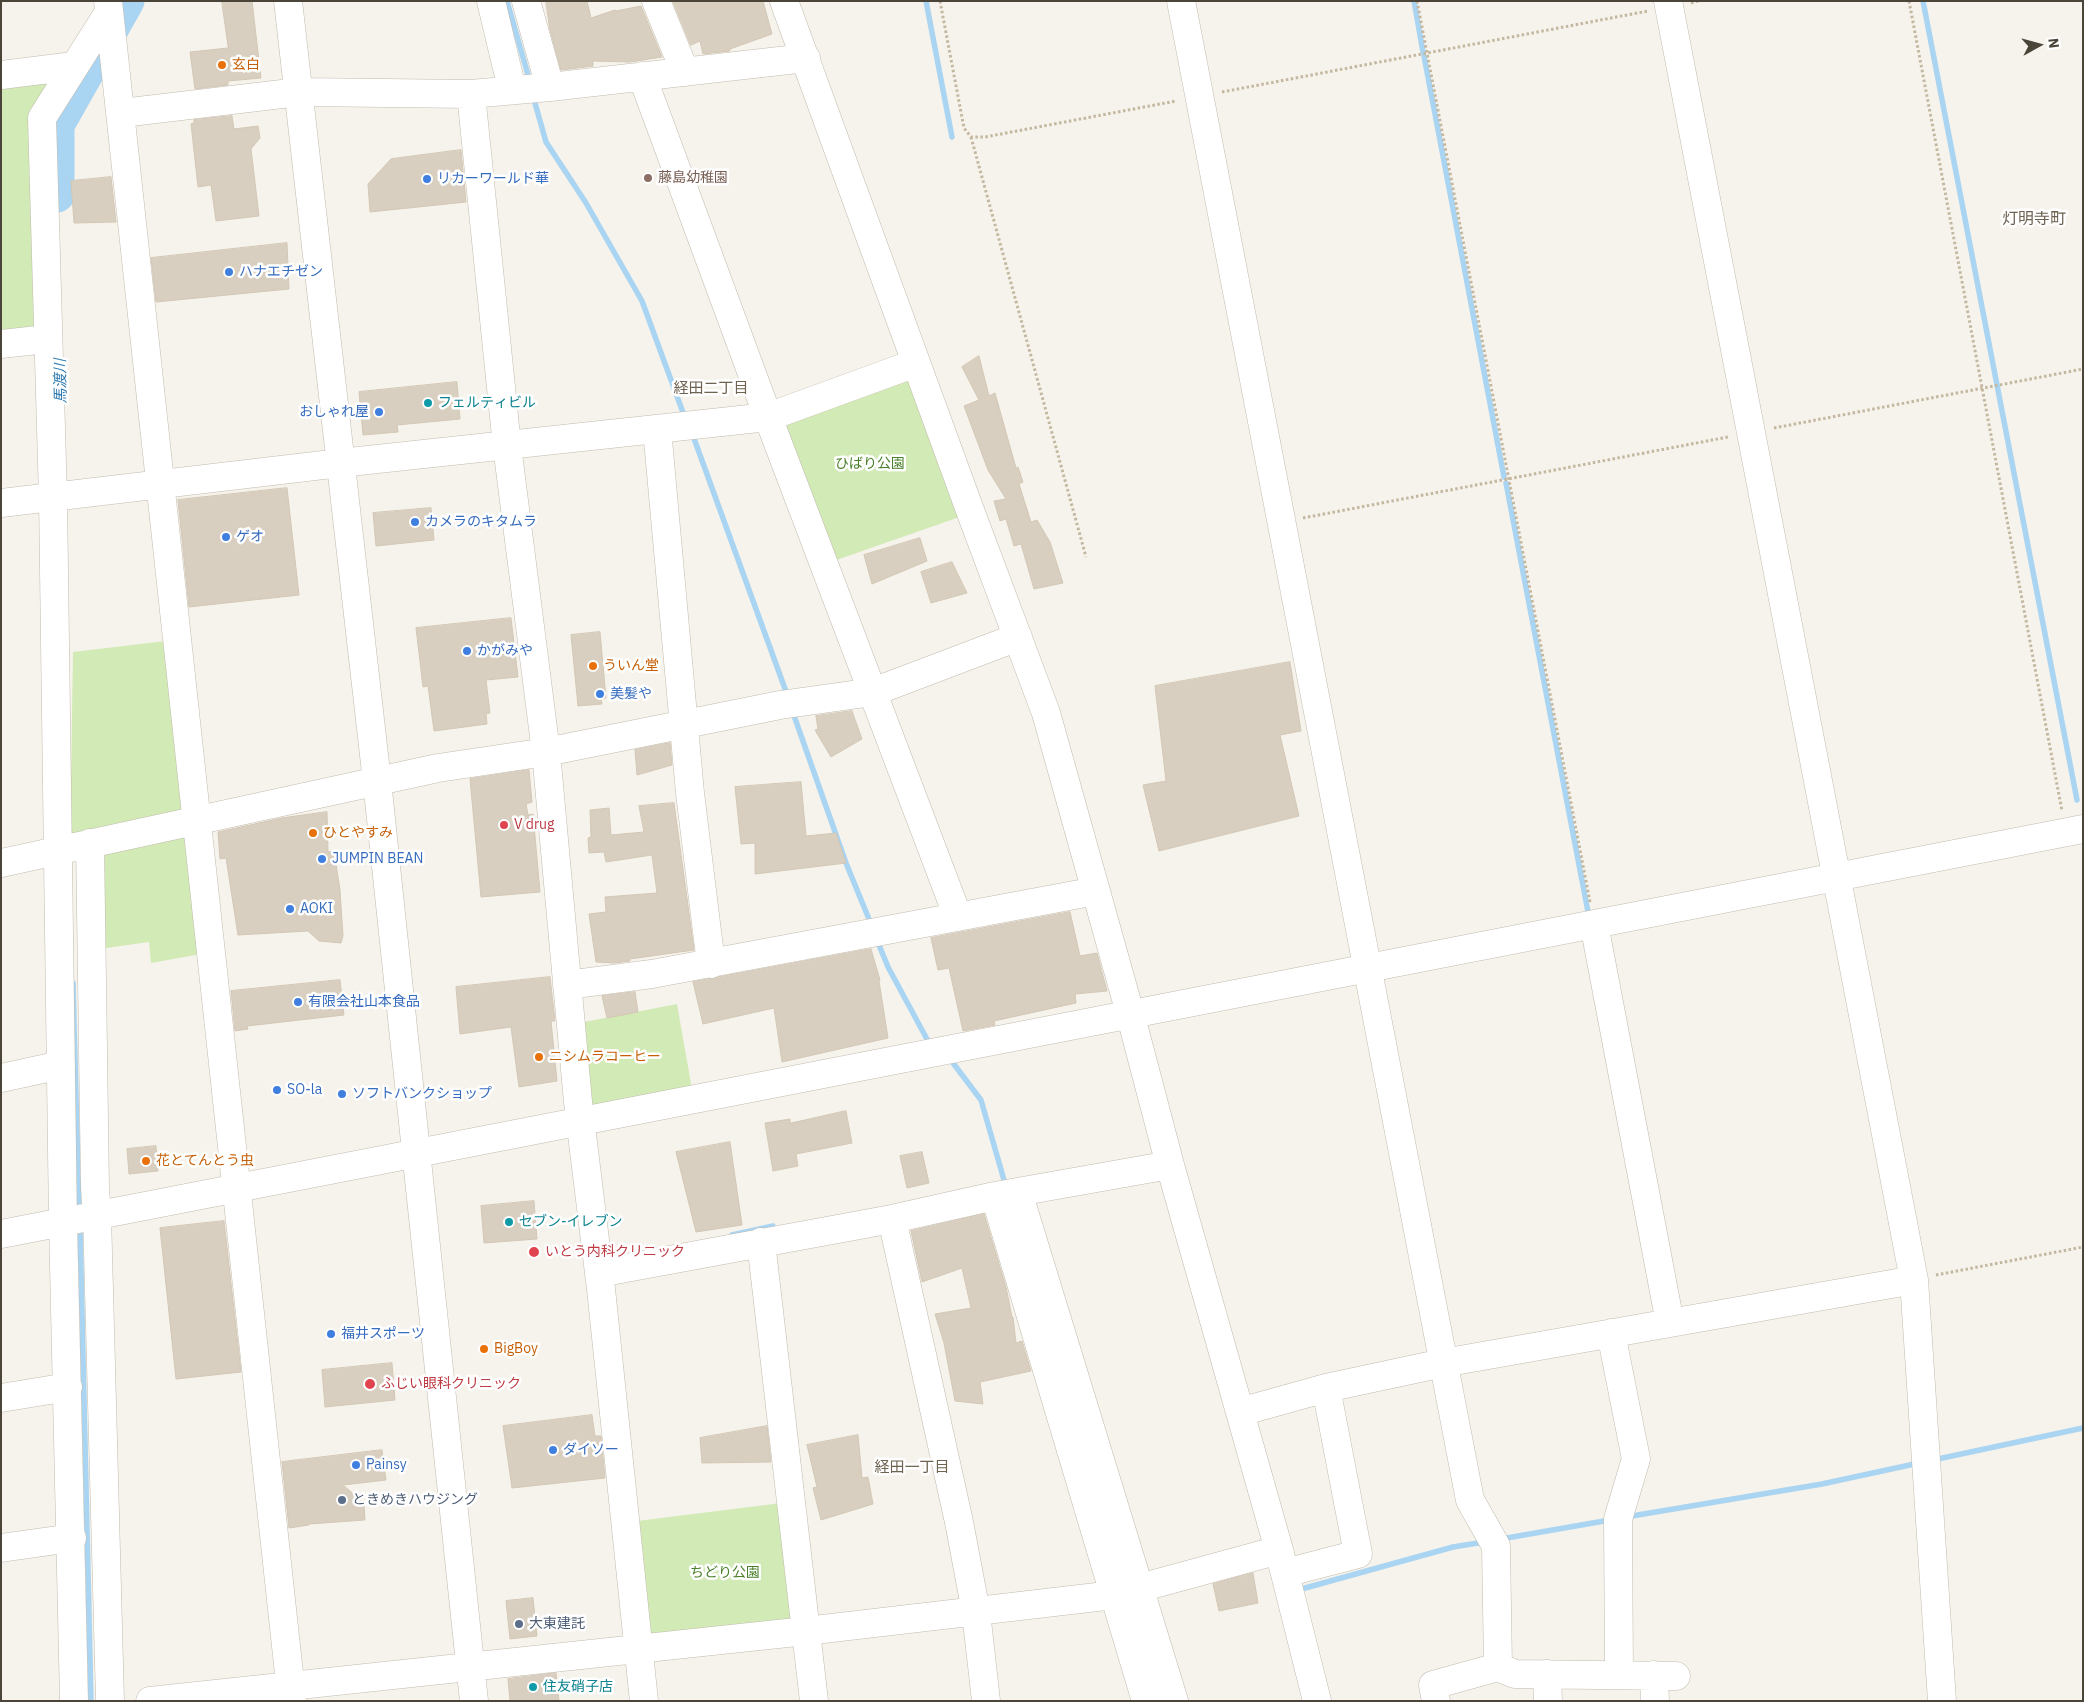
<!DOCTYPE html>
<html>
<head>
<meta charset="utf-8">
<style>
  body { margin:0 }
  #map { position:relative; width:2084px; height:1702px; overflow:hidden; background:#f6f3ec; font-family:"IBM Plex Sans",sans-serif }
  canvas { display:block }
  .frame { position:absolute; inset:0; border:2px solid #4b4439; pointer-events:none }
  .north { position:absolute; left:2014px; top:20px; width:50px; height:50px; -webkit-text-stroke:4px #fff; paint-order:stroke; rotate:83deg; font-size:14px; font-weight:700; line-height:20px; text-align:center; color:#4b4439 }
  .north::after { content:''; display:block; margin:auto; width:18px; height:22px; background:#4b4439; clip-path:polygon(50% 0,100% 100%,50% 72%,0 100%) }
</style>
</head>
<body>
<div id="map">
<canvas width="2084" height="1702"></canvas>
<div class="frame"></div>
<div class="north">N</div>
</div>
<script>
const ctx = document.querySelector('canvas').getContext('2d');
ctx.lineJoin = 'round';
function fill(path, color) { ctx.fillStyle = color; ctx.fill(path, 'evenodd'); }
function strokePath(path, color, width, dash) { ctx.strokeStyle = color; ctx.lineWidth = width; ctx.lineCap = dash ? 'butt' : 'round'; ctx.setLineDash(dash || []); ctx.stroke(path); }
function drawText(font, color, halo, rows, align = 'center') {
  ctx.font = font + ' "IBM Plex Sans","Noto Sans JP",sans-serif'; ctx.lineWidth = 5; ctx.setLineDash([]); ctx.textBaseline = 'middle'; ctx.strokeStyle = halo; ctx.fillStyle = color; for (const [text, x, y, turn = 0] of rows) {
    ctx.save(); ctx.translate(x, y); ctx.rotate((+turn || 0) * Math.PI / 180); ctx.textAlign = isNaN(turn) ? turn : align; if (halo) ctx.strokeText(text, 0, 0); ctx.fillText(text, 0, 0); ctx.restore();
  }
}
const green = new Path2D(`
  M71,68l-31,50 3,218 -42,5v-265z
  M916,363l55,150 -146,51 -57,-147z
  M174,640l27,314 -50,9 -2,-21 -57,8 -2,-105 -20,2 3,-195z
  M677,1004l16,91 -103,20 -11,-92z
  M782,1503l14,126 -152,16 -15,-123z`);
const stream = new Path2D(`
  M507,1l23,81
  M926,1l26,136
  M1414,1l9,51
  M1923,1l154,799
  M1424,56l80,421
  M533,96l13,46 40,61 56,98 43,117
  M692,433l96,264
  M1506,483l83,434
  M792,710l54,153 25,61
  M877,940l11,27 40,74
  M73,983l6,228
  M950,1059l31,41 23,80
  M80,1226l11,475
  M732,1235l41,-9
  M1933,1460l150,-32
  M1626,1517l196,-33 97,-21
  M1501,1539l109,-19
  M1298,1590l155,-43 31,-5`);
const river = new Path2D(`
  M57,195v-70l70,-124`);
const building = new Path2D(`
  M222,1h30l9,77 -33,3v4l-33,4 -5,-37 38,-4z
  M546,1h41l4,17 24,-8 1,1 25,-5 21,51 -32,5 -37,-1v5l-32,4 -11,-40z
  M673,1h90l9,33 -42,15v2l-27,3 -3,-13 -9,4z
  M232,116l2,13 24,-3 2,12 -9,11 8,67 -43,5 -5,-36 -13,2 -7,-63 3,-1v-3z
  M461,150l5,52 -96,10 -2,-28 23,-25z
  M111,177l5,45 -42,1 -3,-42z
  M287,243l2,46 -133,13 -5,-44z
  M979,356l10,40 6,-3 21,75 2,-1 5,15 -4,2 12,38 6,-2 13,22 13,41 -29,6 -13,-45 -7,2 -8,-27 -6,2 -6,-20 12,-2 -18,-29 -24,-64 15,-6 -17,-33z
  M457,382l3,37 -63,6 1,7 -35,3 -4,-43z
  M287,488l12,107 -110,12 -11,-107z
  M431,508l3,32 -58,6 -3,-33z
  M920,538l7,23 -55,23 -8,-29z
  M952,562l15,31 -36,10 -10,-31z
  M511,618l7,59 -32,3 4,33 -4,1 1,10 -53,7 -6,-45 -5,1 -7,-59z
  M600,632l6,66 -5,1 1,5 -24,2 -7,-71z
  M1290,662l11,69 -21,4 19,81 -140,35 -16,-66 23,-4 -11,-95z
  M852,711l10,28 -31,18 -16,-27 3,-1 -2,-13z
  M670,743l2,22 -35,10 -2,-25z
  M529,770l3,32 -6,2 2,11 5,-1 7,78 -59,5 -11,-118z
  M801,782l5,54 30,-3 10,30 -91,11v-31l-14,1 -6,-57z
  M674,803l20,147 -64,9v2l-16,2 -18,-1 -7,-48 17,-2 -1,-15 52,-4 -5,-38 -46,7 -2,-10 -15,1 -1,-15 3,-1 -1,-27 19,-2 2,27 33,-3 -5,-26z
  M327,812l1,40 6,-1 6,39 3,46 -2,7 -22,-2 -11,-10 -70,4 -12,-77 -6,1 -2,-27 64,-14z
  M1070,912l10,44 17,-3 10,38 -32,3 1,9 -82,18 1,4 -32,6 -14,-63 -11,2 -7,-32z
  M871,949l9,31 -1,1 9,57 -106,24 -8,-54 -71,16 -10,-42z
  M550,977l5,44h-4l6,60 -38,6 -8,-60 -51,7 -4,-47z
  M340,980l4,35 -97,11 1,3 -13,2 -4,-40z
  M635,992l3,20 -31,6 -5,-22z
  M846,1111l6,32 -56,11 2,12 -25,5 -8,-48 25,-4v4z
  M730,1142l12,83 -46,7 -20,-80z
  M156,1146l2,25 -29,3 -2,-25z
  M922,1152l7,31 -22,5 -7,-32z
  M534,1201l3,38 -53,4 -3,-37z
  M984,1214l22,73 6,30h1l3,26 6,-2 9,30 -51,11 3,22 -28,-3 -11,-58 -9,-29 36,-6 -9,-40 -40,14 -11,-51z
  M224,1221l17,151 -65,7 -16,-151z
  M392,1363l3,37 -70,7 -3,-37z
  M592,1415l3,21h6l4,42 -93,10 -9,-62z
  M767,1426l4,36 -69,1 -2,-25z
  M858,1435l4,43 6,-1 5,27 -52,16 -8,-32 4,-1 -10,-42z
  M382,1450l4,30 -43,5 21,18 1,17 -56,4v1l-20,3 -7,-66z
  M1253,1573l5,30 -39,8 -6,-27z
  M533,1598l4,38 -27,3 -4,-38z
  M556,1673l3,28h-49l-2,-22z`);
const path = new Path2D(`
  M940,1l24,127 7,9h14l191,-36
  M1417,1l173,901
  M1909,1l153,810
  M1691,3l7,-2
  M1222,92l426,-81
  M971,137l115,420
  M1774,428l309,-59
  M1303,518l425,-81
  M1936,1275l147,-28`);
const minor = new Path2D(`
  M108,1l184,1700
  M288,1l89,780 97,920
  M491,1l21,88
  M526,1l24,86
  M656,1l29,71
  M784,1l187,512 75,200 84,300 40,152 109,385 38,151
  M1181,1l289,1499 26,46 2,121
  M1668,1l246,1279 28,421
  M1,75l73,-9
  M642,76l126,341 190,500
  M471,94l36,352 39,306 32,350 23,187 43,412
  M122,113l177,-21 172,2 79,-7 256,-29
  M1,344l46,-5
  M657,429l33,364 21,171
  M1,503l339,-40 428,-46 148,-54
  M90,843l5,345 2,27 13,486
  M1,863l437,-95 108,-16 234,-47 93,-13 145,-55
  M1594,924l76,399
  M567,985l85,-11 444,-83
  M1,1078l60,-13
  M1018,1192l156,509
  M995,1196l151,505
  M892,1219l67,303 17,90 10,89
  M1,1234l2082,-405
  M761,1242l53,459
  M599,1273l293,-54 103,-23 175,-31
  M1611,1333l25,126 -18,60 1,156
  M1,1398l67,-11
  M1240,1412l86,-24 117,-25 471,-83
  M1,1548l71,-10
  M1285,1573l73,-19 -32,-166
  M1547,1674l1,27
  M1654,1675l1,26
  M74,1701l-11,-479 -10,-725 -11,-379 67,-106
  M150,1701l656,-70 308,-36 165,-45
  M1436,1701l-3,-16 65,-18 17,7 161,2`);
const markers = [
  [222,65,5,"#e8710a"],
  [648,178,5,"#8d6e63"],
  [427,179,5,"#3f7fe0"],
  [229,272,5,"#3f7fe0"],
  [428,403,5,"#0f9aa8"],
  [379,412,5,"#3f7fe0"],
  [415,522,5,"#3f7fe0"],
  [226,537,5,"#3f7fe0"],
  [467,651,5,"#3f7fe0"],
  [593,666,5,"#e8710a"],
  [600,694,5,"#3f7fe0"],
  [504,825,5,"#e0444e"],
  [313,833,5,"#e8710a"],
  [322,859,5,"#3f7fe0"],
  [290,909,5,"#3f7fe0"],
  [298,1002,5,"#3f7fe0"],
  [539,1057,5,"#e8710a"],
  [277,1090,5,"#3f7fe0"],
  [342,1094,5,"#3f7fe0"],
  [146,1161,5,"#e8710a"],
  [509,1222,5,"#0f9aa8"],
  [534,1252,6,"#e0444e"],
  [331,1334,5,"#3f7fe0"],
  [484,1349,5,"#e8710a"],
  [370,1384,6,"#e0444e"],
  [553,1450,5,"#3f7fe0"],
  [356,1465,5,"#3f7fe0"],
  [342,1500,5,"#5c6f8a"],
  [519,1624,5,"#5c6f8a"],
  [533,1687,5,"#0f9aa8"]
];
const foodNames = [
  ["玄白",232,65],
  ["ういん堂",603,666],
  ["ひとやすみ",323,833],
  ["ニシムラコーヒー",549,1057],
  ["花とてんとう虫",156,1161],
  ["BigBoy",494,1349]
];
const educationNames = [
  ["藤島幼稚園",658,178]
];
const shopNames = [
  ["リカーワールド華",437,179],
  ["ハナエチゼン",239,272],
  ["おしゃれ屋",369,412,"right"],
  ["カメラのキタムラ",425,522],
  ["ゲオ",236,537],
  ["かがみや",477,651],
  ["美髪や",610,694],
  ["JUMPIN BEAN",332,859],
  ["AOKI",300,909],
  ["有限会社山本食品",308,1002],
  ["SO-la",287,1090],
  ["ソフトバンクショップ",352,1094],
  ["福井スポーツ",341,1334],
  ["ダイソー",563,1450],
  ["Painsy",366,1465]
];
const cultureNames = [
  ["フェルティビル",438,403],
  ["セブン-イレブン",519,1222],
  ["住友硝子店",543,1687]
];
const parkNames = [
  ["ひばり公園",870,464],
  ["ちどり公園",725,1573]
];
const healthNames = [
  ["V drug",514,825],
  ["いとう内科クリニック",545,1252],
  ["ふじい眼科クリニック",381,1384]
];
const serviceNames = [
  ["ときめきハウジング",352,1500],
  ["大東建託",529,1624]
];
const waterNames = [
  ["馬渡川",61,381,-91]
];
const neighbourhoodNames = [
  ["経田二丁目",711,389],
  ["経田一丁目",912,1468]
];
const quarterNames = [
  ["灯明寺町",2034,219]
];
fill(green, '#d2eab5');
strokePath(stream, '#a9d4f2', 5.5);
strokePath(river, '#a9d4f2', 35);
fill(building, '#d8cfc1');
strokePath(building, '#d3c7b4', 1);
strokePath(minor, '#c2bbae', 29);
strokePath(path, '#c4b79f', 3, [2.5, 2.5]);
strokePath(minor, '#fff', 28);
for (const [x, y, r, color] of markers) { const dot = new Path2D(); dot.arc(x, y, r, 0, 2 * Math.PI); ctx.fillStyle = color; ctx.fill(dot); strokePath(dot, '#fff', 2); }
drawText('14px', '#c56008', '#fff', foodNames, 'left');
drawText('14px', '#785e54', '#fff', educationNames, 'left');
drawText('14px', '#366cbe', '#fff', shopNames, 'left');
drawText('14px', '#0d838f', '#fff', cultureNames, 'left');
drawText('14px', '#4a7f2a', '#fff', parkNames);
drawText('14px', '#be3a42', '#fff', healthNames, 'left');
drawText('14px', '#4e5e75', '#fff', serviceNames, 'left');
drawText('italic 15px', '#2e7ab2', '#fff', waterNames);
drawText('15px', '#6e6250', '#fff', neighbourhoodNames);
drawText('16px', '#6e6250', '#fff', quarterNames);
</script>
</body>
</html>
